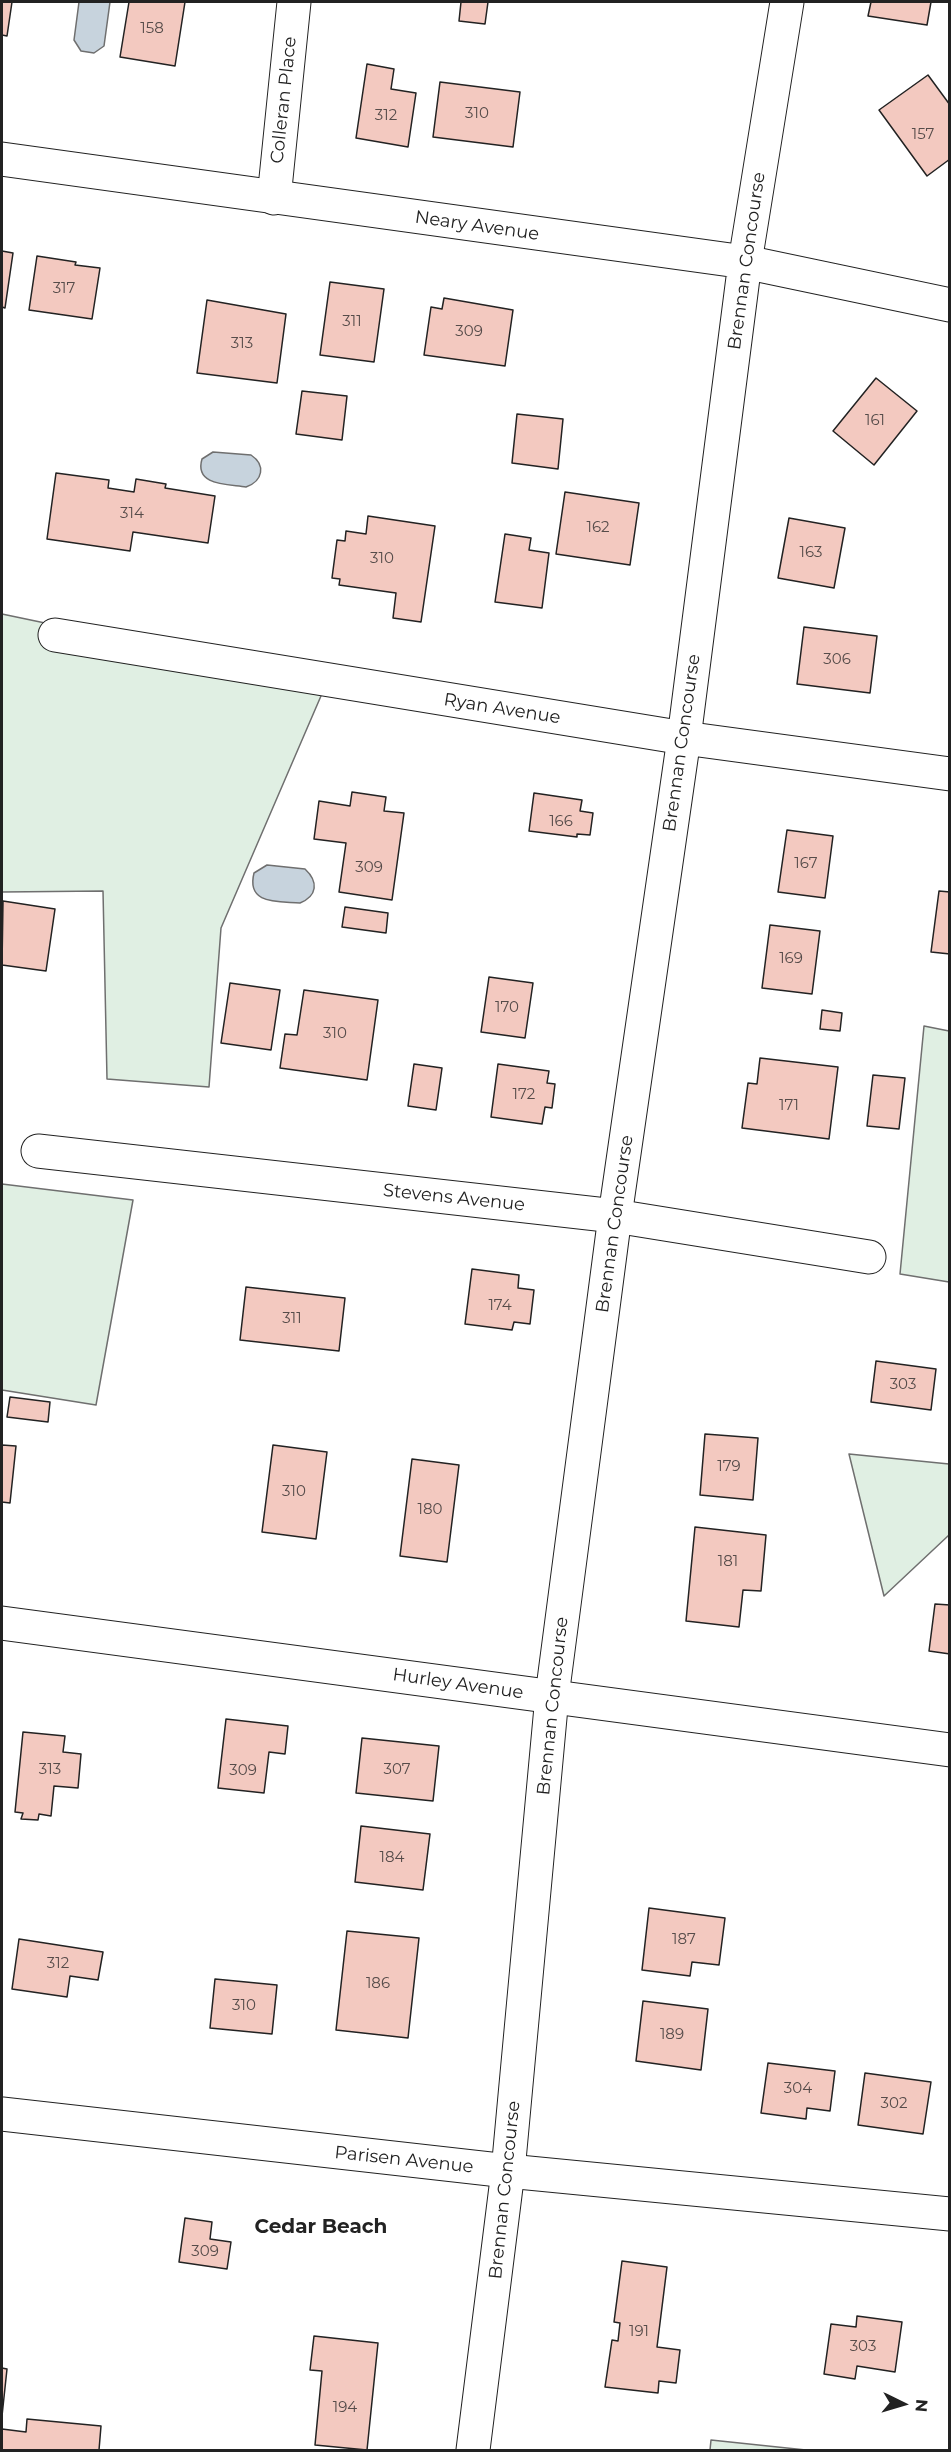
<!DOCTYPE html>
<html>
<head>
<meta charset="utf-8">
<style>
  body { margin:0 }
  #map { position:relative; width:951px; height:2452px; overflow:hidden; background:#fff; font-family:Montserrat,sans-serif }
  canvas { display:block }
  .frame { position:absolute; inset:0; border:3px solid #222; pointer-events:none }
  .north { position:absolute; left:873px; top:2374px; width:60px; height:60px; -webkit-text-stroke:4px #fff; paint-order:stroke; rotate:95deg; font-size:16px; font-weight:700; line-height:24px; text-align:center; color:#222 }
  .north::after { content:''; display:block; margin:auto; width:21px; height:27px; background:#222; clip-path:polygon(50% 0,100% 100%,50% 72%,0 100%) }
</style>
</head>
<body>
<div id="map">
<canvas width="951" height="2452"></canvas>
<div class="frame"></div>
<div class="north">N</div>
</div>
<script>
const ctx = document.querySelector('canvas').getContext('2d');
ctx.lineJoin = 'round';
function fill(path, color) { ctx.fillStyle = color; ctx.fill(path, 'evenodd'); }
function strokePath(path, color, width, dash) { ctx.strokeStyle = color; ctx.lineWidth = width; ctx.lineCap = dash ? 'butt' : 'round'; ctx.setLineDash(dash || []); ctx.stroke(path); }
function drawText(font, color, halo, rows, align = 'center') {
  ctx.font = font + ' Montserrat,sans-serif'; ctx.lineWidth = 4.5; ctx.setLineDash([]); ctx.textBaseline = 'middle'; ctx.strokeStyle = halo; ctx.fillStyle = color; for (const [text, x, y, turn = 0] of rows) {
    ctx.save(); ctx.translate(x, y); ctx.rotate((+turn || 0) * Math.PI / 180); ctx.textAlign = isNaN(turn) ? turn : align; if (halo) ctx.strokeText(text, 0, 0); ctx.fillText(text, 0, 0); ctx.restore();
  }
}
const green = new Path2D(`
  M2,614l325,68 -106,246 -12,159 -102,-8 -4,-188 -101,1z
  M924,1026l25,5v251l-49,-8z
  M2,1184l131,16 -37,205 -94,-15z
  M849,1454l100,10v71l-65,61z
  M711,2440l95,10h-96z`);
const water = new Path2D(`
  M79,2h31l-6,44 -10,7 -13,-2 -7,-11z
  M213,452l38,3c15,10 12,26 -5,32 -18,-3 -52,-1 -44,-28z
  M267,865l38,4c14,13 12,27 -5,34 -22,-2 -54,2 -46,-30z`);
const building = new Path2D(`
  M2,2h10l-5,34 -5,-1z
  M129,2h56l-10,64 -55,-9z
  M461,2h27l-3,22 -26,-3z
  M871,2h60l-4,23 -59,-9z
  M367,64l27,5 -3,20 25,4 -8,54 -52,-9z
  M928,75l22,30v54l-23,17 -48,-66z
  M440,82l80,10 -7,55 -80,-10z
  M2,251l11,2 -8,55 -3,-1z
  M37,256l39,6 -1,3 25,3 -8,51 -63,-9z
  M330,282l54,7 -10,73 -54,-7z
  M444,298l69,12 -8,56 -81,-11 7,-48 11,2z
  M207,300l79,14 -9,69 -80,-10z
  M876,378l41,33 -43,54 -41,-34z
  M302,391l45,5 -5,44 -46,-6z
  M517,414l46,5 -5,50 -46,-6z
  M56,473l53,7 -1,8 26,4 2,-13 30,5 -1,4 50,8 -7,47 -75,-11 -3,19 -83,-12z
  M565,492l74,11 -9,62 -74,-11z
  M368,516l67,10 -14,96 -28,-4 3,-25 -57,-8 1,-6 -8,-1 5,-38 8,1 1,-10 20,3z
  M789,518l56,10 -11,60 -56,-10z
  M505,534l26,4 -2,12 20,3 -7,55 -47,-6z
  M804,627l73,9 -7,57 -73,-9z
  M352,792l34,5 -2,14 20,2 -12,87 -53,-8 7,-49 -32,-4 5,-38 31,5z
  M534,793l48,7 -2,11 13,2 -3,22 -13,-1v3l-48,-6z
  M787,830l46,6 -8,62 -47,-6z
  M939,891l11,1v62l-19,-2z
  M3,901l52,8 -9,62 -44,-6z
  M345,907l43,6 -2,20 -44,-6z
  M770,925l50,6 -8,63 -50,-6z
  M489,977l44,6 -8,55 -44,-6z
  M230,983l50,7 -9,60 -50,-7z
  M304,990l74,10 -11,80 -87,-12 5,-34 12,1z
  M822,1010l20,3 -2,18 -20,-2z
  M760,1058l78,9 -9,72 -87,-11 6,-45 9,1z
  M414,1064l28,4 -6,42 -28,-4z
  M498,1064l51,7 -2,12 8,1 -3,24 -7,-1 -3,17 -51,-7z
  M873,1075l32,3 -6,51 -32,-3z
  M472,1269l47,6 -1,13 16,2 -4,34 -16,-2 -2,8 -47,-6z
  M246,1287l99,11 -6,53 -99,-11z
  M876,1361l60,8 -5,41 -60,-8z
  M10,1397l40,5 -2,20 -41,-5z
  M705,1434l53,4 -5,62 -53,-5z
  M2,1445l14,1 -6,57 -8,-1z
  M273,1445l54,7 -11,87 -54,-7z
  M412,1459l47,6 -12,97 -47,-6z
  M695,1527l71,8 -5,56 -18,-1 -4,37 -53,-6z
  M935,1604l15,1v49l-21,-3z
  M226,1719l62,7 -3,28 -16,-2 -5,41 -46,-5z
  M23,1732l42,4 -2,16 18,2 -3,34 -24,-2 -3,30 -12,-2 -1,6 -17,-1 2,-6 -8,-1z
  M362,1738l77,8 -6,55 -77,-8z
  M361,1826l69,8 -7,56 -68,-8z
  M649,1908l76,10 -6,47 -27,-3 -2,14 -48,-6z
  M347,1931l72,7 -11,100 -72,-8z
  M19,1939l84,13 -5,28 -28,-4 -3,21 -55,-8z
  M215,1979l62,6 -5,49 -62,-6z
  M643,2001l65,8 -7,61 -65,-9z
  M768,2063l67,8 -5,40 -23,-3 -1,11 -45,-6z
  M865,2073l66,9 -8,52 -65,-9z
  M185,2218l27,4 -2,17 21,3 -4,27 -48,-7z
  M622,2261l45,6 -10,80 23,3 -4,33 -17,-2 -1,12 -53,-6 7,-47 6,1 2,-18 -6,-1z
  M857,2316l45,6 -7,50 -38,-6 -2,13 -31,-5 7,-50 25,3z
  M314,2336l64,7 -11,107 -52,-5 7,-74 -12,-1z
  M2,2368l5,1 -5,47z
  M27,2419l74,7 -2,24h-97v-21l24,3z`);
const minor = new Path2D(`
  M787,2l-42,260 205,43
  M274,198l20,-196
  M55,635l629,103 266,36
  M38,1151l577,65 254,41
  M2,1623l948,127
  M2,2114l506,57 442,43`);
const secondary = new Path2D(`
  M2,159l743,103 -61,476 -69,478 -63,480 -44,475 -35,279`);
const numberNames = [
  ["158",152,29],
  ["310",477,114],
  ["312",386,116],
  ["157",923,135],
  ["317",64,289],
  ["311",352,322],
  ["309",469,332],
  ["313",242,344],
  ["161",875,421],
  ["314",132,514],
  ["162",598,528],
  ["163",811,553],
  ["310",382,559],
  ["306",837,660],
  ["166",561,822],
  ["167",806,864],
  ["309",369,868],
  ["169",791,959],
  ["170",507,1008],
  ["310",335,1034],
  ["172",524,1095],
  ["171",789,1106],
  ["174",500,1306],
  ["311",292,1319],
  ["303",903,1385],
  ["179",729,1467],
  ["310",294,1492],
  ["180",430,1510],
  ["181",728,1562],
  ["313",50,1770],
  ["307",397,1770],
  ["309",243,1771],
  ["184",392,1858],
  ["187",684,1940],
  ["312",58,1964],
  ["186",378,1984],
  ["310",244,2006],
  ["189",672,2035],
  ["304",798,2089],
  ["302",894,2104],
  ["309",205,2252],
  ["191",639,2332],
  ["303",863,2347],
  ["194",345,2408]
];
const streetNames = [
  ["Colleran Place",284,100,-84],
  ["Neary Avenue",477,226,8],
  ["Brennan Concourse",747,261,-82],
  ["Ryan Avenue",502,709,9],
  ["Brennan Concourse",682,743,-82],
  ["Stevens Avenue",454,1198,6],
  ["Brennan Concourse",615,1224,-82],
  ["Hurley Avenue",458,1684,8],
  ["Brennan Concourse",553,1706,-84],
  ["Parisen Avenue",404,2160,6],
  ["Brennan Concourse",505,2190,-84]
];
const neighbourhoodNames = [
  ["Cedar Beach",321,2227]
];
fill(green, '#e0efe3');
strokePath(green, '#6f6f6f', 1.5);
fill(water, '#c7d3dd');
strokePath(water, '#6f6f6f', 1.5);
fill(building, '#f3c9c0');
strokePath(building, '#222', 1.5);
strokePath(minor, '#222', 35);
strokePath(secondary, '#222', 35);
strokePath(minor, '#fff', 33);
strokePath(secondary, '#fff', 33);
drawText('15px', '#564c4a', null, numberNames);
drawText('18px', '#222', '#fff', streetNames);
drawText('bold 20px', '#222', '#fff', neighbourhoodNames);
</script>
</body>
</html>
